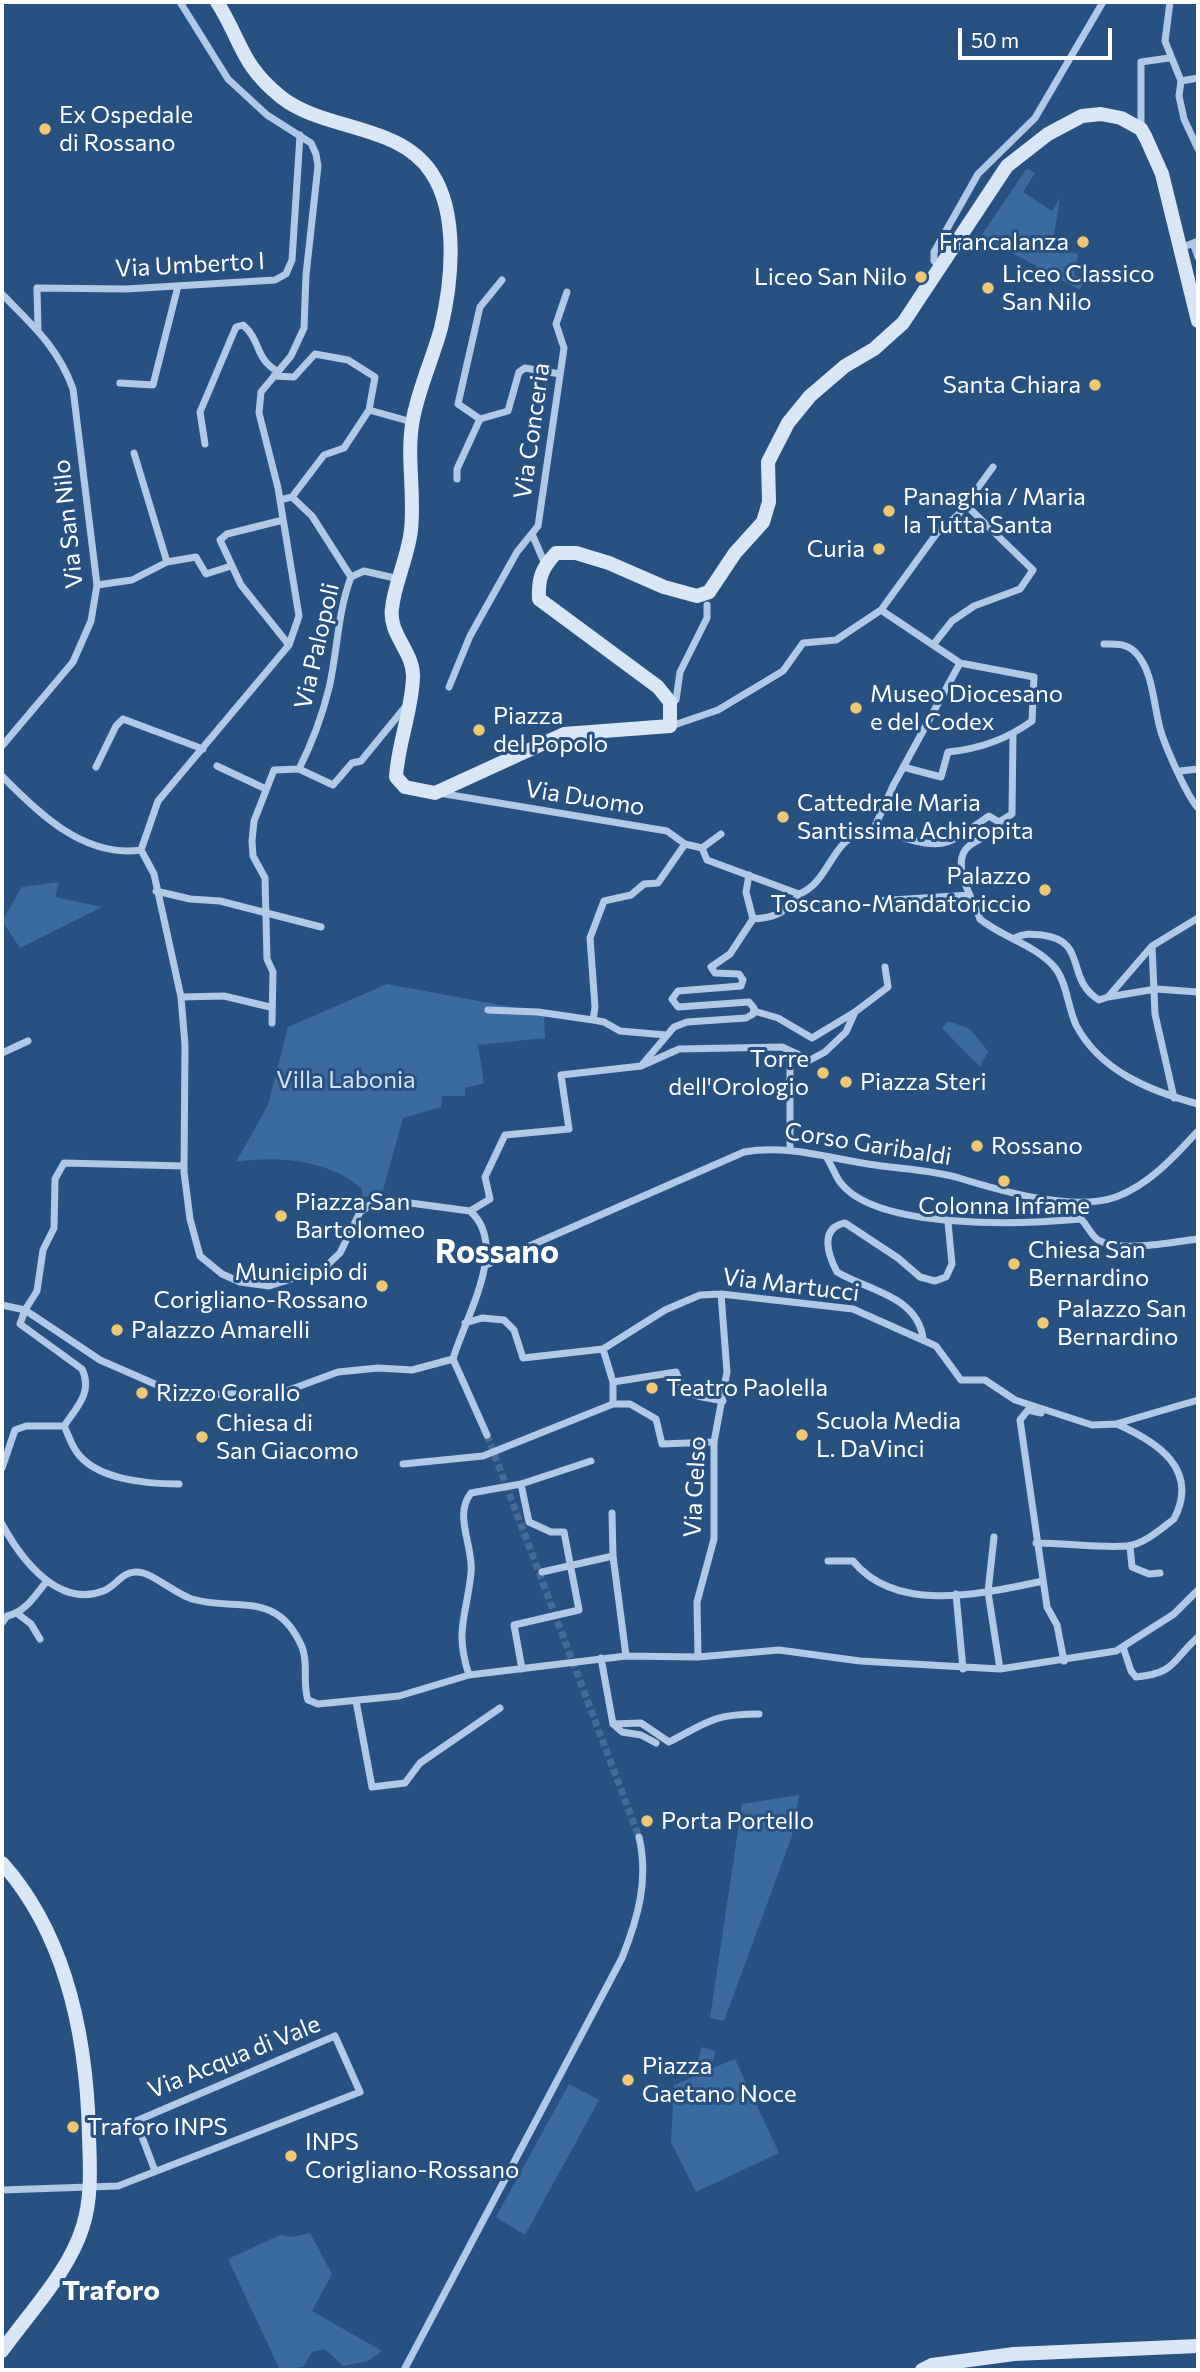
<!DOCTYPE html>
<html>
<head>
<meta charset="utf-8">
<style>
  body { margin:0 }
  #map { position:relative; width:1200px; height:2372px; overflow:hidden; background:#275181; font-family:Commissioner,sans-serif }
  canvas { display:block }
  .frame { position:absolute; inset:0; border:4px solid #fff; pointer-events:none }
  .scale { position:absolute; left:958px; top:28px; width:154px; height:32px; box-sizing:border-box; border:4px solid #fff; border-top:0; padding-left:9px; font-size:21px; line-height:24px; white-space:nowrap; color:#fff; -webkit-text-stroke:5px #275181; paint-order:stroke }
</style>
</head>
<body>
<div id="map">
<canvas width="1200" height="2372"></canvas>
<div class="frame"></div>
<div class="scale">50 m</div>
</div>
<script>
const ctx = document.querySelector('canvas').getContext('2d');
ctx.lineJoin = 'round';
function fill(path, color) { ctx.fillStyle = color; ctx.fill(path, 'evenodd'); }
function strokePath(path, color, width, dash) { ctx.strokeStyle = color; ctx.lineWidth = width; ctx.lineCap = dash ? 'butt' : 'round'; ctx.setLineDash(dash || []); ctx.stroke(path); }
function drawText(font, color, halo, rows, align = 'center') {
  ctx.font = font + ' Commissioner,sans-serif'; ctx.lineWidth = 6; ctx.setLineDash([]); ctx.textBaseline = 'middle'; ctx.strokeStyle = halo; ctx.fillStyle = color; for (const [text, x, y, turn = 0] of rows) {
    ctx.save(); ctx.translate(x, y); ctx.rotate((+turn || 0) * Math.PI / 180); ctx.textAlign = isNaN(turn) ? turn : align; if (halo) ctx.strokeText(text, 0, 0); ctx.fillText(text, 0, 0); ctx.restore();
  }
}
const green = new Path2D(`
  M1027,168l8,5 -12,19 29,19 8,-13 -8,50 26,6 -4,21 10,4 -4,11 -99,-54z
  M59,882l-4,15 47,10 -82,41 -18,-27 20,-34z
  M387,984l157,29 1,25 -67,7 6,38 -19,5v8h-23l-1,11 -38,11 -21,76 -20,3v-8c-32,-29 -84,-34 -126,-27l32,-57 20,-78z
  M948,1021l22,8 18,22 -8,16 -38,-39z
  M799,1795l-7,41 -68,185 -14,-3 32,-214z
  M702,2047l14,4 -6,18 25,-10 44,94 -83,39 -25,-50 3,-57 19,-8z
  M569,2084l30,16 -74,135 -29,-18z
  M310,2233l22,41 -20,37 70,40 -14,10 -25,5 -18,-17 -13,3 -9,15 -23,3 -52,-111 52,-24 12,2z`);
const streetTunnel = new Path2D(`
  M487,1435l152,402`);
const street = new Path2D(`
  M180,2l48,77 39,36 44,28 5,11 2,12 -12,109 -2,53 -13,28 -30,36 -2,21 19,75 21,128 -10,29 -131,156 -17,49 13,24 27,123 4,48 -1,127 6,47 10,37 22,18 18,8 29,4 54,-17 17,-16 20,-41 13,-9 15,-3 82,11c40,35 -5,106 -17,148
  M1170,2l-5,39 16,40 -2,15 5,23 14,30
  M1181,81l17,-3
  M1141,128v-66l28,-4
  M1193,243l5,14
  M1181,248l17,-7
  M940,266l-6,-5v-9l44,-78 57,-56 68,-116
  M502,280l-22,27 -22,97 22,15 28,-8 11,-39 6,-4 35,6
  M2,294c30,31 56,53 71,95l24,196 -6,36 -18,41 -71,84
  M38,330l-1,-42 89,1 149,-9 11,-6 6,-14 8,-125
  M274,376l20,1 21,-23 33,6 27,17 -6,33 43,12
  M120,383l33,2 25,-99
  M205,444l-5,-32 36,-85 7,-2c18,15 12,34 34,46
  M134,453l33,109
  M457,479v-10l23,-50
  M292,497l20,19 39,61
  M280,500l12,-3 32,-42 20,-7 25,-38
  M283,520l-56,14 -7,6 21,45 48,60
  M532,534l13,30
  M97,585l35,-5 35,-18 29,-5 10,17 25,-8
  M881,610l79,53 74,14 -2,44c-26,19 -53,28 -84,31l-7,25 -38,-10
  M1104,644c11,0 22,-1 31,8 20,20 18,58 27,83 6,17 25,61 36,73
  M933,645l19,-24 22,-15 46,-17 13,-19 -67,-65
  M449,687l21,-51 47,-84 21,-26 26,-178 -8,-24 11,-32
  M670,702l6,-2 4,-28 27,-54v-13
  M671,726l47,-16 65,-39 20,-28 33,-3 45,-30 56,-77 21,-18 35,-48
  M217,766l49,23
  M96,767l20,-41 7,-7 80,30
  M299,769l34,16 19,-22 9,-2 45,-55
  M1180,771l18,-2
  M2,776c36,37 82,82 139,74
  M439,793l228,38 18,13 17,4 19,-14
  M999,822l13,-8 1,-79
  M872,833l21,-47 67,-123
  M702,848l5,12 92,34c28,-10 32,-50 59,-60 27,-9 58,14 85,9 16,-3 32,-18 46,-27l10,6v8c-10,6 -22,9 -30,16 -20,16 4,54 11,73 23,19 57,26 76,50 11,15 12,39 20,56 24,46 74,66 122,79
  M749,875l-3,17 7,27
  M156,891l34,8 30,2 101,26
  M876,901l94,-6
  M753,919c21,-1 35,-7 46,-25
  M1015,938c10,-5 16,-4 27,-3 47,6 22,43 57,65l9,-3 44,-51 46,-28
  M1152,946l3,68 19,84
  M181,997l43,-1 46,11
  M1108,997l48,-8 42,3
  M488,1010l50,2 55,8 2,-13 -5,-69 14,-37 27,-6 13,-11 14,-1 27,-39
  M754,1011l24,7 34,20 43,-26
  M593,1020l11,2 16,9 46,4
  M272,1023l1,-51 -6,-13 -2,-81 -12,-22 -1,-15 2,-20 20,-51 25,-1c13,-26 23,-52 30,-81 9,-39 8,-73 22,-111l13,-6 35,8
  M2,1053l26,-12
  M641,1066l33,-39 13,-5 59,-4 7,-4 1,-6 -5,-6 -71,5 -6,-8 6,-8 63,-5 2,-6 -4,-6 -24,-1 -4,-6 19,-13 23,-35
  M790,1149v-98
  M827,1158c5,8 8,17 13,24 36,49 186,42 241,37 6,6 10,16 17,21 23,13 75,2 100,-1
  M470,1211l20,-12 -5,-22 20,-42 64,-6 -8,-54 80,-9 38,-17 103,-2 28,13 15,-8 21,-20 9,-20 33,-25 -3,-20
  M486,1265l258,-113c44,-8 87,7 131,13 27,4 58,5 84,13 42,13 114,34 157,19 33,-12 59,-41 82,-66
  M2,1305l23,5 75,50 80,35 101,-2 57,-21 40,-4 34,2 41,-11
  M465,1323l17,-5 22,2 10,10 9,28 80,-9 62,-39 35,-15 21,-1 132,15 83,37 25,34h24l30,20 77,25 24,-1 82,-24
  M923,1338c-6,-42 -54,-47 -86,-66 -9,-17 -18,-44 8,-49l53,35 22,19 15,4 11,-4 6,-13 -4,-42
  M453,1359l34,76
  M613,1382l63,-10c10,28 21,23 47,29
  M613,1404h17l26,15 6,25 52,-2
  M1041,1413l-13,-3 -8,10 27,187 10,18 7,36
  M64,1426c13,-19 29,-34 18,-57l-62,-45 5,-14 12,-19 6,-41 11,-22 1,-49 9,-16 120,3
  M64,1426c4,8 7,18 12,25 19,29 72,33 103,33
  M403,1464l80,-8 130,-52v-22l-10,-33
  M2,1468l13,-38 11,-4h38
  M521,1484l8,38 22,10h13l15,78 -65,15 8,44
  M612,1513l1,43 13,100
  M2,1524c20,37 57,84 101,67 12,-4 19,-19 32,-19 15,-2 38,21 57,27 44,13 85,-10 110,48 7,17 0,36 6,53l10,4 81,-8 70,-21 157,-19 72,1 81,-7 81,11 140,8 116,-18 58,-37 24,-24
  M994,1537l-6,55 12,77
  M1036,1543c30,0 62,5 91,3 16,-1 35,-18 47,-27 26,-50 -17,-77 -57,-95
  M1130,1546l2,21 17,7 11,-1
  M828,1561h25c44,54 131,32 190,20
  M542,1572l71,-16
  M956,1594l7,75
  M18,1614l13,10 9,15
  M2,1623l5,-7c19,-4 28,-21 40,-35
  M1123,1647l8,24 5,6c41,-4 36,-17 62,-40
  M698,1657l-1,-55 17,-63v-97l13,-70 -6,-78
  M601,1658l12,66 9,8 19,3 15,8
  M469,1675c-15,-45 -2,-60 2,-102 3,-27 -18,-57 0,-80l50,-9 70,-23
  M356,1701l16,86 33,-4 15,-20 80,-55
  M613,1724l28,-1 28,19c39,-20 44,-28 90,-28
  M2,2190l116,-4 242,-94 -25,-56 -199,85 19,50
  M404,2370l218,-412c16,-40 27,-78 17,-121`);
const secondary = new Path2D(`
  M217,2c25,39 23,62 64,95 43,34 117,26 150,75 28,41 21,110 10,156 -8,30 -22,59 -28,91 -7,35 2,75 -2,111 -3,27 -16,52 -19,78 -4,26 22,44 21,69 -1,34 -15,66 -17,100l9,10 30,6 129,-59 106,-8v-24l-12,-15 -119,-88c-1,-21 3,-31 17,-46h20l33,10 55,24 33,9 12,-4 26,-39 28,-31 6,-20 -1,-40 20,-39 22,-27 35,-30 29,-17 29,-26 104,-157 41,-32 34,-18 19,-2 20,4 20,11 5,9 16,36 36,147
  M2,1863c65,73 85,177 87,273 1,30 3,61 -6,90 -14,46 -54,87 -81,125
  M922,2370l10,-5 82,-11 184,-8`);
const markers = [
  [45,129,7,"#efc875"],
  [1083,242,7,"#efc875"],
  [921,277,7,"#efc875"],
  [988,288,7,"#efc875"],
  [1095,385,7,"#efc875"],
  [889,511,7,"#efc875"],
  [879,549,7,"#efc875"],
  [856,708,7,"#efc875"],
  [479,730,7,"#efc875"],
  [783,817,7,"#efc875"],
  [1045,890,7,"#efc875"],
  [823,1073,7,"#efc875"],
  [846,1082,7,"#efc875"],
  [977,1146,7,"#efc875"],
  [1004,1181,7,"#efc875"],
  [281,1216,7,"#efc875"],
  [1014,1264,7,"#efc875"],
  [382,1286,7,"#efc875"],
  [1043,1323,7,"#efc875"],
  [117,1330,7,"#efc875"],
  [652,1388,7,"#efc875"],
  [142,1393,7,"#efc875"],
  [802,1435,7,"#efc875"],
  [202,1437,7,"#efc875"],
  [647,1821,7,"#efc875"],
  [628,2080,7,"#efc875"],
  [73,2127,7,"#efc875"],
  [291,2156,7,"#efc875"]
];
const poiNames = [
  ["Ex Ospedale",59,115],
  ["di Rossano",59,143],
  ["Francalanza",1069,242,"right"],
  ["Liceo Classico",1002,274],
  ["San Nilo",1002,302],
  ["Liceo San Nilo",907,277,"right"],
  ["Santa Chiara",1081,385,"right"],
  ["Panaghia / Maria",903,497],
  ["la Tutta Santa",903,525],
  ["Curia",865,549,"right"],
  ["Museo Diocesano",870,694],
  ["e del Codex",870,722],
  ["Piazza",493,716],
  ["del Popolo",493,744],
  ["Cattedrale Maria",797,803],
  ["Santissima Achiropita",797,831],
  ["Palazzo",1031,876,"right"],
  ["Toscano-Mandatoriccio",1031,904,"right"],
  ["Torre",809,1059,"right"],
  ["dell'Orologio",809,1087,"right"],
  ["Piazza Steri",860,1082],
  ["Rossano",991,1146],
  ["Piazza San",295,1202],
  ["Bartolomeo",295,1230],
  ["Colonna Infame",1004,1206,"center"],
  ["Chiesa San",1028,1250],
  ["Bernardino",1028,1278],
  ["Municipio di",368,1272,"right"],
  ["Corigliano-Rossano",368,1300,"right"],
  ["Palazzo San",1057,1309],
  ["Bernardino",1057,1337],
  ["Palazzo Amarelli",131,1330],
  ["Teatro Paolella",666,1388],
  ["Rizzo Corallo",156,1393],
  ["Scuola Media",816,1421],
  ["L. DaVinci",816,1449],
  ["Chiesa di",216,1423],
  ["San Giacomo",216,1451],
  ["Porta Portello",661,1821],
  ["Piazza",642,2066],
  ["Gaetano Noce",642,2094],
  ["Traforo INPS",87,2127],
  ["INPS",305,2142],
  ["Corigliano-Rossano",305,2170]
];
const streetNames = [
  ["Via Umberto I",190,265,-3],
  ["Via Conceria",532,431,-82],
  ["Via San Nilo",68,524,-96],
  ["Via Palopoli",317,646,-77],
  ["Via Duomo",585,798,9],
  ["Corso Garibaldi",868,1144,9],
  ["Via Martucci",791,1285,7],
  ["Via Gelso",695,1487,-87],
  ["Via Acqua di Vale",234,2057,-22]
];
const parkNames = [
  ["Villa Labonia",346,1080]
];
const quarterNames = [
  ["Traforo",111,2291]
];
const districtNames = [
  ["Rossano",497,1252]
];
fill(green, '#3c6b9f');
strokePath(streetTunnel, '#476b94', 7, [7, 3.5]);
strokePath(street, '#afc9e6', 7);
strokePath(secondary, '#d8e6f6', 14);
for (const [x, y, r, color] of markers) { const dot = new Path2D(); dot.arc(x, y, r, 0, 2 * Math.PI); ctx.fillStyle = color; ctx.fill(dot); strokePath(dot, '#275181', 2.5); }
drawText('24px', '#fff', '#275181', poiNames, 'left');
drawText('24px', '#fff', '#275181', streetNames);
drawText('24px', '#d2e3f5', '#275181', parkNames);
drawText('bold 28px', '#fff', '#275181', quarterNames);
drawText('bold 32px', '#fff', '#275181', districtNames);
</script>
</body>
</html>
